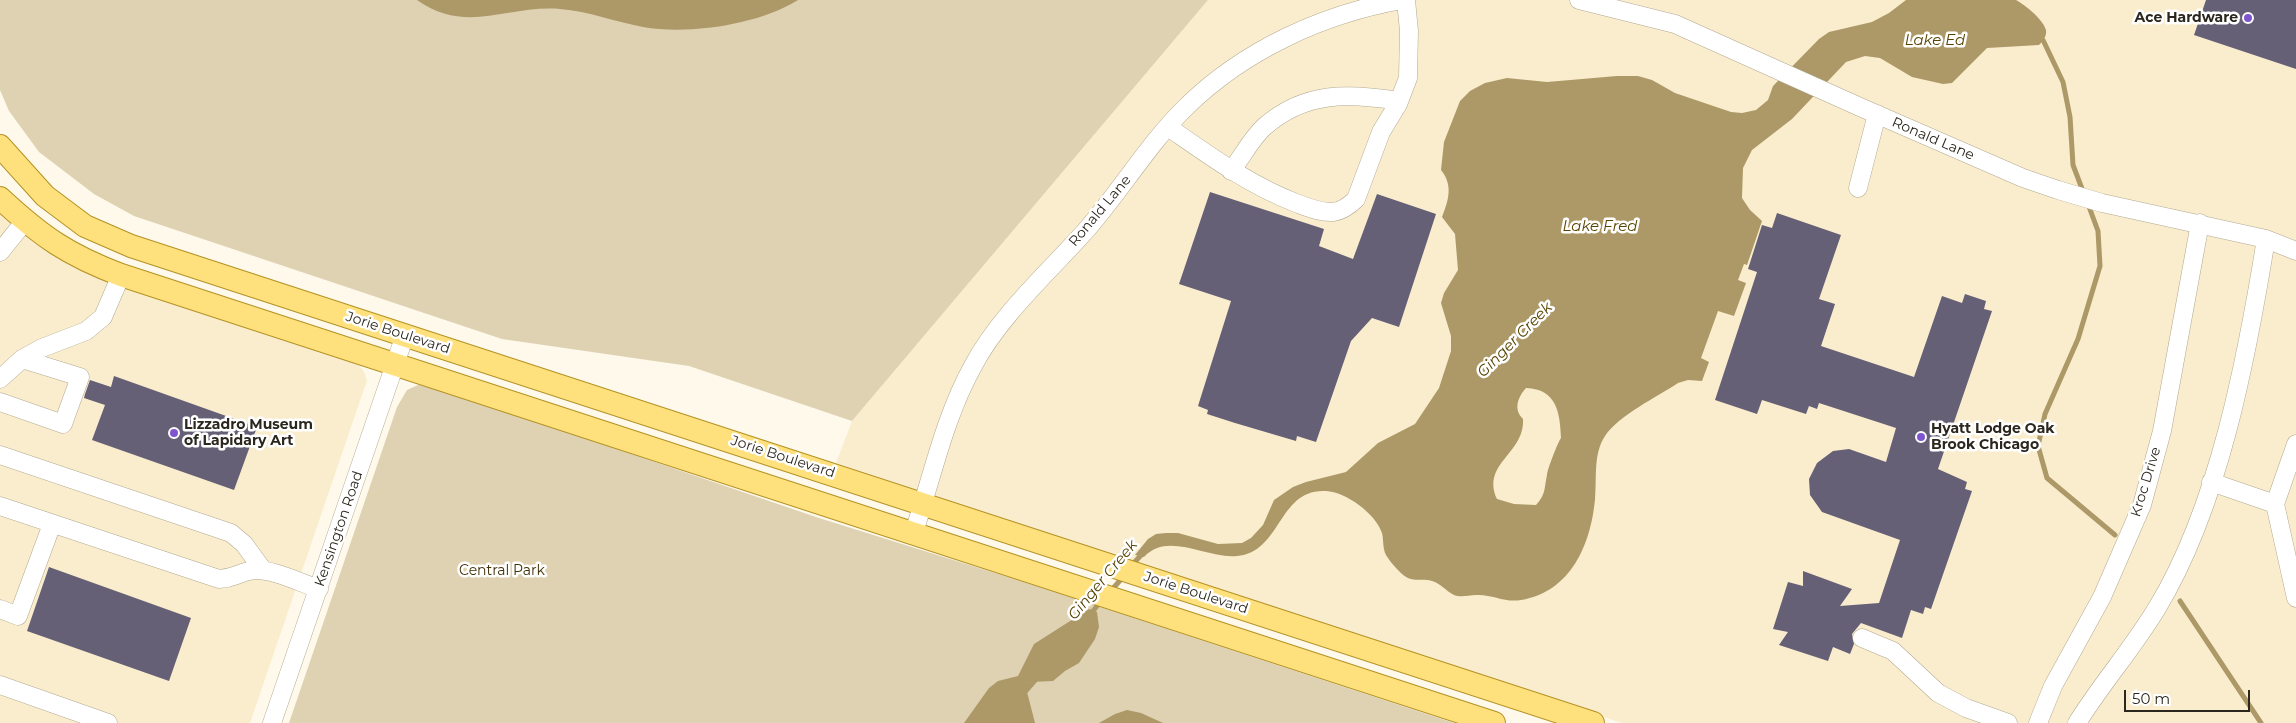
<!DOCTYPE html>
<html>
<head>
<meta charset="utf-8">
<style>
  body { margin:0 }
  #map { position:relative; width:2296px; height:723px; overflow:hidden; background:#fef9ea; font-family:Montserrat,sans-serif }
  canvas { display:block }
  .scale { position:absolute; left:2124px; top:690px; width:126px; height:22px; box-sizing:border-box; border:2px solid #2b271e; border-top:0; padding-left:6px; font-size:15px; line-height:18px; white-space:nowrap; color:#2b271e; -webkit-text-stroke:4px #fff; paint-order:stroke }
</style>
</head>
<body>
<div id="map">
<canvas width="2296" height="723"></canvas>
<div class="scale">50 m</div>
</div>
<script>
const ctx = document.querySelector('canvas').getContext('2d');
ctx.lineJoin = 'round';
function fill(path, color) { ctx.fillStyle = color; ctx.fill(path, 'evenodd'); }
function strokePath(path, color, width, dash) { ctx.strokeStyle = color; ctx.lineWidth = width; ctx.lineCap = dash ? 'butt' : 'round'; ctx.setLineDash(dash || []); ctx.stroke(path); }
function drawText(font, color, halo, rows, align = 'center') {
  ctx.font = font + ' Montserrat,sans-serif'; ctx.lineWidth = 5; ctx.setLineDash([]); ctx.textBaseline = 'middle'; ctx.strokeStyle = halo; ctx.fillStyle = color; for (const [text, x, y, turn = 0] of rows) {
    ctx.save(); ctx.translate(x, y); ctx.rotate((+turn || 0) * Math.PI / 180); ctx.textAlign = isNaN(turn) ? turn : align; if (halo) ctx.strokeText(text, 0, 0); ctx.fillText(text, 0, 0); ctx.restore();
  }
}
const built = new Path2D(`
  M1208,0h1088v723h-674l-786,-260 16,-42z
  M0,213l34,30 30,19 39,18 246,80 11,6 5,8 2,8 -3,7 -114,334h-250z`);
const green = new Path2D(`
  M0,0h1208l-356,421 -163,-55 -187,-27 -368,-123 -40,-22 -55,-42 -30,-41 -9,-21z
  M418,385l14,1 387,132 208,65 427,140h-1165l108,-316 10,-17z`);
const water = new Path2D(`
  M417,0h381c-40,25 -110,35 -155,27 -28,-5 -54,-16 -83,-18 -53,-4 -94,26 -143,-9z
  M1906,0h110c9,5 27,19 30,30 1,6 -3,11 -7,15l-52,3 -35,35 -9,1 -31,-7 -32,-19 -15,-2 -19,6 -54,57 -40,31 -9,18 -1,30 8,12 12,11 -15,44 -3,-1 -6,16 8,3 -12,33 -16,-5 -17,47 8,4 -7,19 -14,-1 -10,3c-21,14 -59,32 -73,53 -12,18 -8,42 -10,63 -4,45 -24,93 -74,101 -16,3 -29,-6 -45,-5 -8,0 -14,3 -22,0 -8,-4 -14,-12 -22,-14 -9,-3 -18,1 -26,-4 -6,-4 -14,-13 -18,-19 -6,-7 -4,-17 -6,-25 -6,-19 -36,-41 -56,-42 -48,-3 -44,61 -89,65 -31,3 -69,-25 -93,1l-9,-2 13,-16 8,-5 10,-1h12l40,11 24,-1 9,-5 12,-13 11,-25 19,-13 13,-5 40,-10 32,-29 37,-19 24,-36 12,-37v-15l-10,-33 3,-10 14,-23 -3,-36 -13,-17c7,-18 11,-32 -1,-47l3,-28 16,-41 10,-10 15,-8 22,-5 40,4 70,-6h21l14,4 23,13 56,19 11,1 14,-3 12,-10 5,-14 46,-47 10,-7 43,-10 17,-9zM1526,388c31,1 34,25 35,50 -3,4 -14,32 -14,37 -3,14 -1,19 -11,30l-22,-1 -17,-5c-16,-36 28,-45 26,-80 -10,-10 -5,-22 3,-31z
  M1089,609l8,3 2,15 -4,12 -16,24 -14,8 -12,10 -23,1 -4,6 9,35h-71l25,-35 9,-7 20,-5 16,-32z
  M1127,710l14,3 22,10h-64l16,-9z`);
const stream = new Path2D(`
  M2043,40l20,42 7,35 3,48 11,29
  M2088,204l10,27 2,35 -22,73 -33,75 -7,32 9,32 68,57
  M1131,566l13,-14
  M1109,593l14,-16
  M2180,601l81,122
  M1089,616l12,-15
  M1023,694l14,-16`);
const building = new Path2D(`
  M2206,0h90v69l-102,-34z
  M1210,192l114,37 -5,17 34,13 24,-65 59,20 -37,113 -27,-9 -21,23 -35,101 -19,-6 -1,5 -61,-18 -28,-9 1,-4 -10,-4 33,-105 -52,-17z
  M1777,213l64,22 -22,64 16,5 -14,42 93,31 28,-81 20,7 3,-9 21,7 -2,8 8,2 -54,158 29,13 -2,7 7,2 -41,118 -6,-2 -2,7 -12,-4 -9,28 -41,-15 -9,11 2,10 -4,10 -17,-7 -5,14 -49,-16 9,-13 -15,-3 15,-47 15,4v-15l49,18 -12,17 39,-3 21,-63 -78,-28 -12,-17 -1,-16 8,-16 16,-12 16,-2 37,13 10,-34 -77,-25 -2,6 -8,-3 -3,8 -44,-14 -5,14 -42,-14 42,-128 -9,-3 14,-44 10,3z
  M114,376l143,51 -23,63 -142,-50 13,-35 -21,-7 1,-4 5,-14 21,7z
  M49,567l142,51 -22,63 -142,-50z`);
const minor = new Path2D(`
  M1579,0l96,24 185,83 163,71 35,12 44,13 164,36 30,12
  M1168,127c42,29 81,58 128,76 11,4 25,10 37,9 9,-1 17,-7 23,-13l25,-67 17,-28 10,-26 1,-47 -3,-31
  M1231,171c11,-14 20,-32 33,-44 41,-36 84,-34 135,-26
  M1858,188l19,-74
  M0,252l25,-31
  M0,379l22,-20 20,-11 44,-17 17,-14 18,-42
  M0,402l63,22 17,-47 -58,-18
  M2296,444l-21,60 21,94
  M0,455l231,78 13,11 19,26
  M2211,482l64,22
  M0,506l219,73c15,-1 17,-5 30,-8 18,-5 52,12 70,18
  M913,535c19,-57 31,-117 60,-169 26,-50 78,-96 115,-138 34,-39 61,-85 98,-121 58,-57 137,-93 216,-107
  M0,609l18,7 34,-92
  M1862,638l31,13 45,42 28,15 42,15
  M0,685l108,38
  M272,723l133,-388
  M2038,723l15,-37 49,-89 40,-92 20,-74 38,-208
  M2077,723c25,-40 56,-75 80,-115 62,-102 90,-251 109,-369`);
const major = new Path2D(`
  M0,146l45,50 40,30 46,20 1462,477
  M0,198c42,39 68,57 121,77 459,148 915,302 1373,448`);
const markers = [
  [2248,18,5,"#7f55cf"],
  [174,433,5,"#7f55cf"],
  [1921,437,5,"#7f55cf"]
];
const poiNames = [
  ["Ace Hardware",2238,18,"right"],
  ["Lizzadro Museum",184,425],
  ["of Lapidary Art",184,441],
  ["Hyatt Lodge Oak",1931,429],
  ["Brook Chicago",1931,445]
];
const streetNames = [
  ["Ronald Lane",1933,139,23],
  ["Ronald Lane",1100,211,-50],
  ["Jorie Boulevard",398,333,18],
  ["Jorie Boulevard",783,457,18],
  ["Kroc Drive",2146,482,-73],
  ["Kensington Road",339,529,-71],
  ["Jorie Boulevard",1196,593,18]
];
const parkNames = [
  ["Central Park",502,571]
];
const waterNames = [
  ["Lake Ed",1935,41],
  ["Lake Fred",1600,227],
  ["Ginger Creek",1515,340,-45],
  ["Ginger Creek",1103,580,-50]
];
fill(built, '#faedcd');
fill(green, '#ded2b2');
fill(water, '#ac9967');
strokePath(stream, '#ac9967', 5);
fill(building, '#656076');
strokePath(minor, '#b2a991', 19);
strokePath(major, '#b49224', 24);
strokePath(minor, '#fff', 18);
strokePath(major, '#fee07d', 22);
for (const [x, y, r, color] of markers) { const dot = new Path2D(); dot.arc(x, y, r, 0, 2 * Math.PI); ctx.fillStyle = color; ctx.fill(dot); strokePath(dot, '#fff', 2); }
drawText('bold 14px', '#2b271e', '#fff', poiNames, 'left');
drawText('14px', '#2b271e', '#fff', streetNames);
drawText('14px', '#3e2f04', '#fff', parkNames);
drawText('italic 15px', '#584400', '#fff', waterNames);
</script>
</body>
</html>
